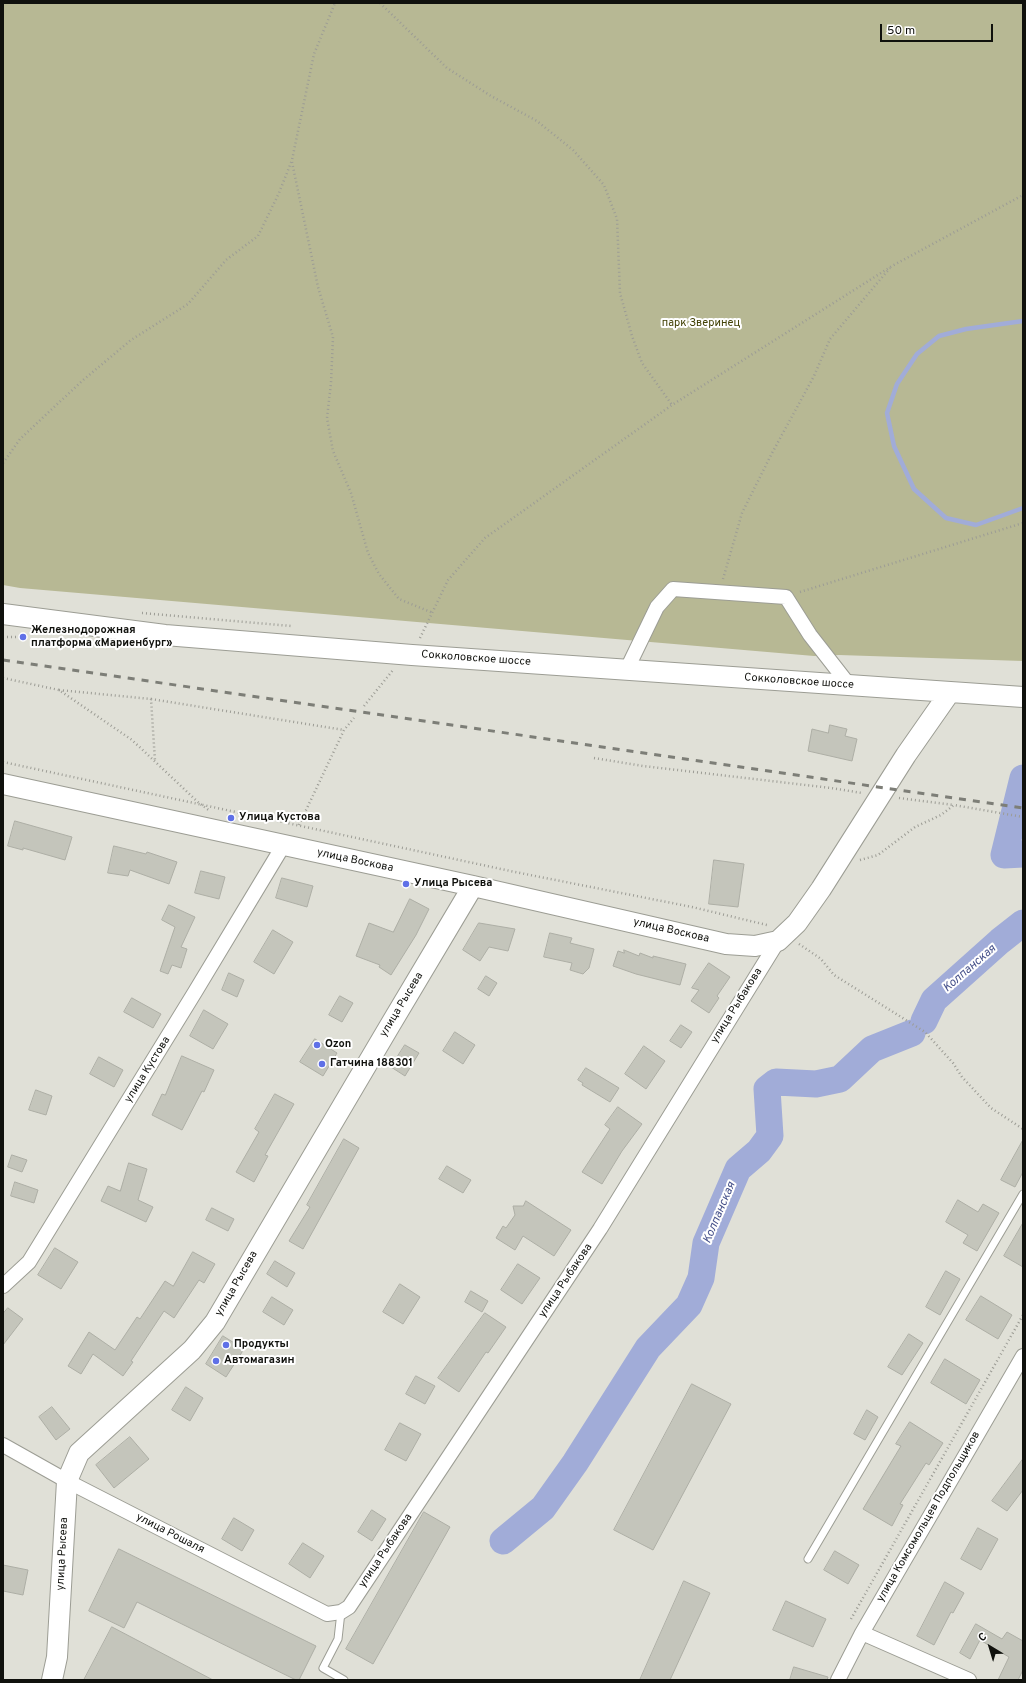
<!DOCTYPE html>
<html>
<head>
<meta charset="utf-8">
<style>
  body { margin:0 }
  #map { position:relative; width:1026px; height:1683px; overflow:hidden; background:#e0e0d7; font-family:Overpass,sans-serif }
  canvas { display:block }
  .frame { position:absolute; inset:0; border:4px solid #10110d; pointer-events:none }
  .north { position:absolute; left:970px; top:1627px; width:40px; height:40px; -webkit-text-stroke:3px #fff; paint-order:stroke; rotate:322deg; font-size:11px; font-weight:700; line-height:16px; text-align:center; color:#10110d }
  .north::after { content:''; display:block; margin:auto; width:14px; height:18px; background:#10110d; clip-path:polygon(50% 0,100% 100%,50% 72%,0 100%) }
  .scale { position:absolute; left:880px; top:24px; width:113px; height:18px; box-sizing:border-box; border:2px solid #10110d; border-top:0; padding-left:5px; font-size:12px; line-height:14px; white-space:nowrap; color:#10110d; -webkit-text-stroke:3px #fff; paint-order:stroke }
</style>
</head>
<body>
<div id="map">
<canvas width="1026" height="1683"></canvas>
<div class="frame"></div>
<div class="north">С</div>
<div class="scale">50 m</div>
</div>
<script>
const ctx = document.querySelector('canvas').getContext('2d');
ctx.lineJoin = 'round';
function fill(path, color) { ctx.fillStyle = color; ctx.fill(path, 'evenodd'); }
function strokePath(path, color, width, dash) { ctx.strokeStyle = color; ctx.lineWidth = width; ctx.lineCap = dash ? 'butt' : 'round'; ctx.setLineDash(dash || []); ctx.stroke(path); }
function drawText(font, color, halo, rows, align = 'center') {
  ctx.font = font + ' Overpass,sans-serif'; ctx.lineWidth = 4; ctx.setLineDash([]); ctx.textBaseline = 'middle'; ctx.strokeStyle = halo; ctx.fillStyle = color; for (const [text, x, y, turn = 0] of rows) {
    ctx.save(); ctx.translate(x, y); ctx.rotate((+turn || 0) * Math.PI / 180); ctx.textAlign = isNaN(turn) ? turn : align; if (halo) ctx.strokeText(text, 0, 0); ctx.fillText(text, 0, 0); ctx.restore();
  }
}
const green = new Path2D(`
  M3,3h1020v658l-184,-6 -25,1 -794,-68 -17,-3z`);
const stream = new Path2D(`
  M1023,321l-57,8 -27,7 -22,18 -20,30 -10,29 7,33 20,43 32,29 30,7 47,-17`);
const river = new Path2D(`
  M1023,778l-19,77 19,-1
  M924,1021l10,-21 66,-59 23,-18
  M503,1541l40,-33 32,-45 73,-115 41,-43 12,-27 5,-35 32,-74 21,-18 11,-15 -3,-47 9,-7 40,2 24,-5 32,-30 40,-16`);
const building = new Path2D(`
  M830,725l17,4 -2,7 12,3 -5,22 -44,-10 4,-22 16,4z
  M15,821l57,16 -7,23 -42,-12v2l-15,-4z
  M114,846l32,8 1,-2 30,10 -8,22 -39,-14 -2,6 -20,-3z
  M714,860l30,4 -6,43 -29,-3z
  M201,871l24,6 -6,22 -24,-6z
  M282,878l31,8 -6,21 -31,-9z
  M410,899l19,10 -13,26 -25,40 -12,-8 1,-2 -24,-9 13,-33 24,9z
  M169,905l26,12 -14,30 6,2 -6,19 -9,-3 -4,9 -8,-3 15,-44 -13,-7z
  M479,923l36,6 -7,22 -19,-4 -9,14 -17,-11z
  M273,930l20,12 -19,32 -20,-12z
  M550,933l22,5 -2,5 24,6 -5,19 -6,6 -13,-4 2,-7 -28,-6z
  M624,950l15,6 1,-3 13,5v-2l33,8 -6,21 -44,-11 -23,-8 5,-15 6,2z
  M709,963l21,14 -13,19 2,2 -10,15 -18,-12 8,-11 -7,-2z
  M229,973l15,7 -7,17 -15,-7z
  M486,976l11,7 -8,13 -11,-7z
  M340,996l13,7 -11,19 -13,-7z
  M132,998l29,16 -8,14 -29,-16z
  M204,1010l24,14 -15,25 -23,-13z
  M681,1025l11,7 -11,16 -11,-7z
  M455,1032l20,13 -12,19 -20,-13z
  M315,1039l22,14 -14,23 -23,-14z
  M405,1045l14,8 -14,23 -14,-9z
  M644,1046l21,15 -19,28 -21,-15z
  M182,1056l32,14 -10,22 -2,-1 -20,39 -30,-15 10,-21 3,1z
  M99,1057l24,13 -9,17 -24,-13z
  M586,1068l33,20 -9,14 -28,-17 1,-2 -5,-3z
  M36,1090l16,6 -6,19 -17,-5z
  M275,1094l19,10 -29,51 3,1 -14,26 -18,-10 23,-40 -4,-3z
  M618,1107l24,17 -20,27 -20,33 -20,-12 28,-43 -5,-4z
  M344,1139l15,9 -56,101 -14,-8 21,-34 -3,-2z
  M1023,1140v32l-8,15 -14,-7z
  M12,1155l15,5 -5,12 -14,-5z
  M129,1163l18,6 -9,31 15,7 -7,15 -45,-21 7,-15 12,5z
  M447,1166l24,14 -8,13 -24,-14z
  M15,1182l23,8 -4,13 -23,-7z
  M958,1200l20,12 5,-8 16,9 -22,38 -14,-8 5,-8 -22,-13z
  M526,1201l45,29 -17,26 -31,-20 -8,14 -19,-12 7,-12 3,2 9,-13 -2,-9h10z
  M212,1208l22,11 -6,12 -22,-11z
  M1023,1223v44l-19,-11z
  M55,1248l23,14 -17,27 -23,-14z
  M193,1252l22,12 -11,19 -5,-3 -25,38 -10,-7 -33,50 2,1 -10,14 -30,-22 -12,20 -13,-8 21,-34 26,18 22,-33 3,2 25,-38 8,5z
  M275,1261l20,12 -8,14 -20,-13z
  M518,1264l22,14 -18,26 -21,-14z
  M946,1271l14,8 -20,36 -14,-8z
  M400,1284l20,13 -17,27 -20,-12z
  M471,1291l17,10 -6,11 -17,-10z
  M981,1296l31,19 -14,24 -32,-19z
  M272,1297l21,13 -9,15 -21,-13z
  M8,1308l15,11 -20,26v-31z
  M485,1313l21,14 -18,26 -2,-1 -27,40 -21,-14z
  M909,1334l14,9 -21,32 -14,-8z
  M223,1336l21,13 -18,28 -20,-13z
  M945,1359l35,21 -14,24 -35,-21z
  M416,1376l19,10 -10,18 -19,-10z
  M692,1384l39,20 -78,146 -39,-20z
  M186,1387l17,11 -13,23 -18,-11z
  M52,1407l18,22 -14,11 -17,-23z
  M867,1410l11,7 -13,23 -11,-6z
  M910,1422l33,21 -14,22 -3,-2 -26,41 3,1 -11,21 -29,-17 38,-63 -5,-2z
  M400,1423l21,11 -15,27 -21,-11z
  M130,1437l19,22 -35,29 -18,-23z
  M1023,1459v31l-16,21 -15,-10z
  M372,1510l14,9 -14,22 -14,-9z
  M424,1512l26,15 -77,137 -27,-15z
  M234,1518l20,12 -12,21 -20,-12z
  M978,1528l20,11 -17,31 -20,-11z
  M303,1543l21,13 -14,22 -21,-14z
  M119,1549l197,97 -17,34h-3l-159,-78 -13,26 -35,-17z
  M835,1551l24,14 -11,19 -24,-14z
  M3,1565l25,5 -5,25 -20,-4z
  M684,1581l26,12 -40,87h-30z
  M945,1582l19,11 -11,20 -2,-1 -17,33 -17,-9z
  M786,1601l40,18 -13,28 -40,-17z
  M976,1624l26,15 5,-7 16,9v29l-5,10h-20l11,-23 -29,-17 -10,19 -10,-6z
  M112,1627l101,53h-129z
  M794,1667l34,10 -1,3h-37z`);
const path = new Path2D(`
  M380,3l67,65 44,28 46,25 36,29 31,35 13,34 3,74 12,43 10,27 30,42
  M292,162l26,125 15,50 -2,46 -4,35 6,33 18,42 17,60 11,21 20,25 34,14
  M3,463l17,-24 62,-58 49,-41 57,-36 38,-44 32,-24 21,-43 13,-33 22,-106 21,-51
  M723,579l19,-66 29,-58 43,-79 16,-37 60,-71
  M800,592l223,-69
  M142,613l149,13
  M3,637h20
  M420,638l28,-58 37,-42 187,-133 220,-139 131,-71
  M3,678l56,12 73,50 67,63 11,8
  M59,690l92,9 4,62
  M151,699l193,31
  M364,706l29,-36
  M594,758l49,8 188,22 31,5
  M3,762l512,110 177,35 75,18
  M899,798l55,7
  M299,825l45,-95 10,-12
  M860,860l18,-5 37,-28 26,-12 13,-10 69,12
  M799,944l22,15 13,16 91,57 28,31 9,14 29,31 32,21
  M851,1619l172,-304`);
const lane = new Path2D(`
  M808,1559l215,-365
  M341,1612l-3,27 -15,29 21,12`);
const street = new Path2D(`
  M627,669l30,-62 16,-18 113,8 24,38 39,50
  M3,1286l26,-24 166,-270 88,-146
  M3,1445l64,36 260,133 14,-2 8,-5 251,-378 178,-288
  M862,1633l107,47
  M838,1680l24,-47 161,-277`);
const secondary = new Path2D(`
  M3,614l162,21 247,20 611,42
  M3,784l470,102 253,58 29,2 23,-5 19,-18 24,-34 85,-134 44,-63
  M52,1680l5,-23 10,-176 12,-28 113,-103 23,-28 174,-295 84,-141`);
const rail = new Path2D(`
  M3,660l1020,148`);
const markers = [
  [23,637,4,"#5f70e7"],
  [231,818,4,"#5f70e7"],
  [406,884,4,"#5f70e7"],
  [317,1045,4,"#5f70e7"],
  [322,1064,4,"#5f70e7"],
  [226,1345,4,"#5f70e7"],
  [216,1361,4,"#5f70e7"]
];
const parkNames = [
  ["парк Зверинец",701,324]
];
const poiNames = [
  ["Железнодорожная",31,631],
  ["платформа «Мариенбург»",31,644],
  ["Улица Кустова",239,818],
  ["Улица Рысева",414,884],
  ["Ozon",325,1045],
  ["Гатчина 188301",330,1064],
  ["Продукты",234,1345],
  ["Автомагазин",224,1361]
];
const streetNames = [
  ["Сокколовское шоссе",476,659,4],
  ["Сокколовское шоссе",799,682,4],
  ["улица Воскова",355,861,12],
  ["улица Воскова",671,931,13],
  ["улица Рысева",402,1005,-59],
  ["улица Рыбакова",737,1006,-58],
  ["улица Кустова",148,1070,-58],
  ["улица Рыбакова",566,1281,-56],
  ["улица Рысева",237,1284,-60],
  ["улица Комсомольцев Подпольщиков",929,1517,-60],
  ["улица Рошаля",170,1534,27],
  ["улица Рыбакова",386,1551,-56],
  ["улица Рысева",63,1554,-87]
];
const waterNames = [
  ["Колпанская",970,969,-41],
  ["Колпанская",720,1213,-67]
];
fill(green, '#b7b894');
strokePath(stream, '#a1acd8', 4.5);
strokePath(river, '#a1acd8', 27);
fill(building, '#c4c5bb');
strokePath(building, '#adaea5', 1);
strokePath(lane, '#9c9d94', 9);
strokePath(street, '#9c9d94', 16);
strokePath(secondary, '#9c9d94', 22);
strokePath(path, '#9c9c95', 2.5, [1, 3]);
strokePath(lane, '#fff', 7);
strokePath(street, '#fff', 14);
strokePath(secondary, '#fff', 20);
strokePath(rail, '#7d7e77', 3, [7, 7]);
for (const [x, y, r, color] of markers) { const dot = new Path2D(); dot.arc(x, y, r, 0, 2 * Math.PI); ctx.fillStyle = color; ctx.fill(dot); strokePath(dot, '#fff', 1.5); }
drawText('11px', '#424105', '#fff', parkNames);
drawText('bold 11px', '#10110d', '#fff', poiNames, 'left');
drawText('11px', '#10110d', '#fff', streetNames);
drawText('italic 12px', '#46518a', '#fff', waterNames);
</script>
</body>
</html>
